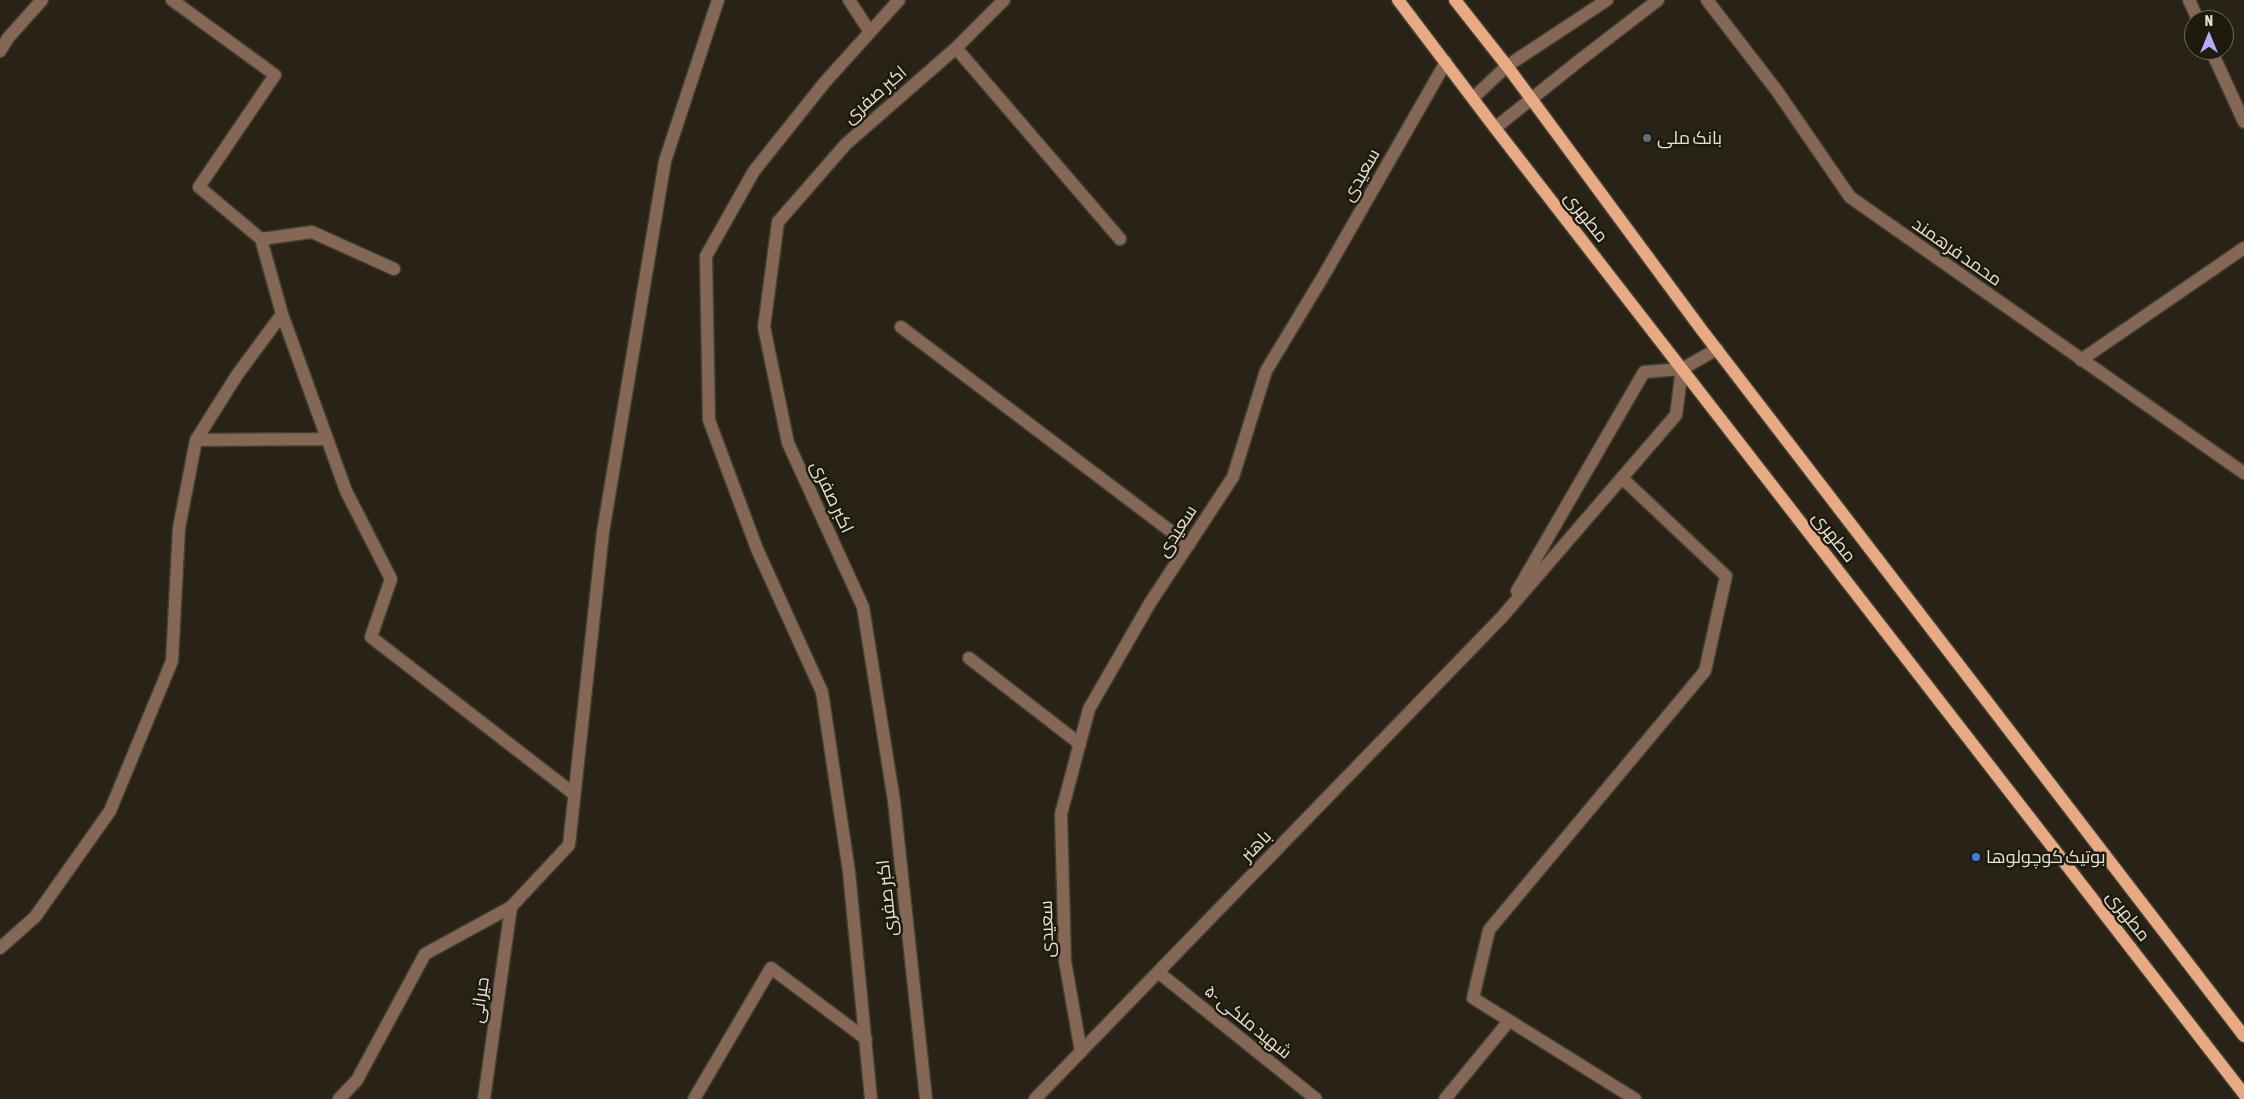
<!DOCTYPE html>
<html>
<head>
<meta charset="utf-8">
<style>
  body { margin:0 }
  #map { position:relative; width:2244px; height:1099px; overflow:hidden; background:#292317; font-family:"Asap Condensed",sans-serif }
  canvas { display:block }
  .north { position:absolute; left:2184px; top:10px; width:50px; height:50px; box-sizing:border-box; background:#1f1a0e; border:1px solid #6e6a5f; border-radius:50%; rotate:0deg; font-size:14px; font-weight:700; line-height:20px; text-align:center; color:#e5e1d9 }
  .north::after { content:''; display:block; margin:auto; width:18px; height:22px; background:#b3adf9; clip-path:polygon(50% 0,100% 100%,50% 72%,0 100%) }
</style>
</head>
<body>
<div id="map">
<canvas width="2244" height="1099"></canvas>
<div class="north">N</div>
</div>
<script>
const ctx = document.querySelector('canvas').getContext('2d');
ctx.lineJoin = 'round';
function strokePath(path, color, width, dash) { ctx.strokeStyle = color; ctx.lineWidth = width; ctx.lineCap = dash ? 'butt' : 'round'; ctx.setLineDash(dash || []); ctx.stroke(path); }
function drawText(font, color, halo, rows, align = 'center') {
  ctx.font = font + ' "Asap Condensed",Cairo,sans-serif'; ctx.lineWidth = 5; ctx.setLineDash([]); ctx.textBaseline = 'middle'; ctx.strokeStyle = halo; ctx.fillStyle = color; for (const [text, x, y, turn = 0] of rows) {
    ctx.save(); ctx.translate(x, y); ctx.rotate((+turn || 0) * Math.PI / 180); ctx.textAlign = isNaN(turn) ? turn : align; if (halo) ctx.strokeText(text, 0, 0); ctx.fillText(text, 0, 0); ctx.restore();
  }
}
const minor = new Path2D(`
  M849,0l21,32
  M1707,0l70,91 73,106 394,276
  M2189,0l9,20
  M956,48l164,191
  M2211,50l33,72
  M0,51l8,-13 34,-38
  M1473,98l34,-32 100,-66
  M1495,128l85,-68 78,-60
  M261,239l51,-7 82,37
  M282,314l64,177 45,88 -20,58 203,157
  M901,327l288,218
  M2081,360l163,-112
  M196,440l131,-1
  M1622,478l104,98 -21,95 -216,259 -16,68 162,101
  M1517,591l127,-219 38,-3 35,-20
  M969,658l111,86
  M0,948l35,-31 75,-106 62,-150 7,-133 17,-88 41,-65 45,-61 -21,-75 -62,-52 76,-112 -103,-75
  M1158,972l158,127
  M1081,1052l-16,-91 -4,-147 28,-105 61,-106 83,-126 33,-106 58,-96 122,-213
  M339,1099l18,-19 68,-126 86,-47 58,-62 34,-313 62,-371 53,-161
  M484,1099l27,-192
  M694,1099l77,-131 95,71
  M871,1099l-22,-227 -27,-180 -65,-143 -48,-129 -3,-164 48,-85 71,-89 74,-82
  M926,1099l-32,-298 -31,-194 -75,-164 -24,-116 14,-105 68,-78 110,-96 48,-48
  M1035,1099l467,-482 174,-202 6,-46
  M1445,1099l64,-78`);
const major = new Path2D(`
  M1398,0l97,128 749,966
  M1455,0l52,66 194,263 543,707`);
const markers = [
  [1647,138,5,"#5c6f8a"],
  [1976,857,5,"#3f7fe0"]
];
const streetNames = [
  ["اکبر صفری",875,95,-41],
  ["سعیدی",1361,175,-60],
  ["مطهری",1586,217,52],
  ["محمد فرهمند",1957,252,35],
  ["اکبر صفری",832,497,65],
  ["سعیدی",1177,531,-57],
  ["مطهری",1834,537,52],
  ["باهنر",1256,846,-46],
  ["اکبر صفری",887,898,-96],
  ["مطهری",2128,916,52],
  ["سعیدی",1047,929,-92],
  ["حیرانی",480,1000,-82],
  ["۵- شهید ملکی",1248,1022,39]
];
const poiNames = [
  ["بانک ملی",1657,138],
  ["بوتیک کوچولوها",1986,857]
];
strokePath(minor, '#433e32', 15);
strokePath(major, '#433e32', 15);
strokePath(minor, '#846754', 12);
strokePath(major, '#e7aa82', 12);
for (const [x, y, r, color] of markers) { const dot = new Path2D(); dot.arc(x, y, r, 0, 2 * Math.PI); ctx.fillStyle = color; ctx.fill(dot); strokePath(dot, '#1f1a0e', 2); }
drawText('18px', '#e5e1d9', '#1f1a0e', streetNames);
drawText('18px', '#e5e1d9', '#1f1a0e', poiNames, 'left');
</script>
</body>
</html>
